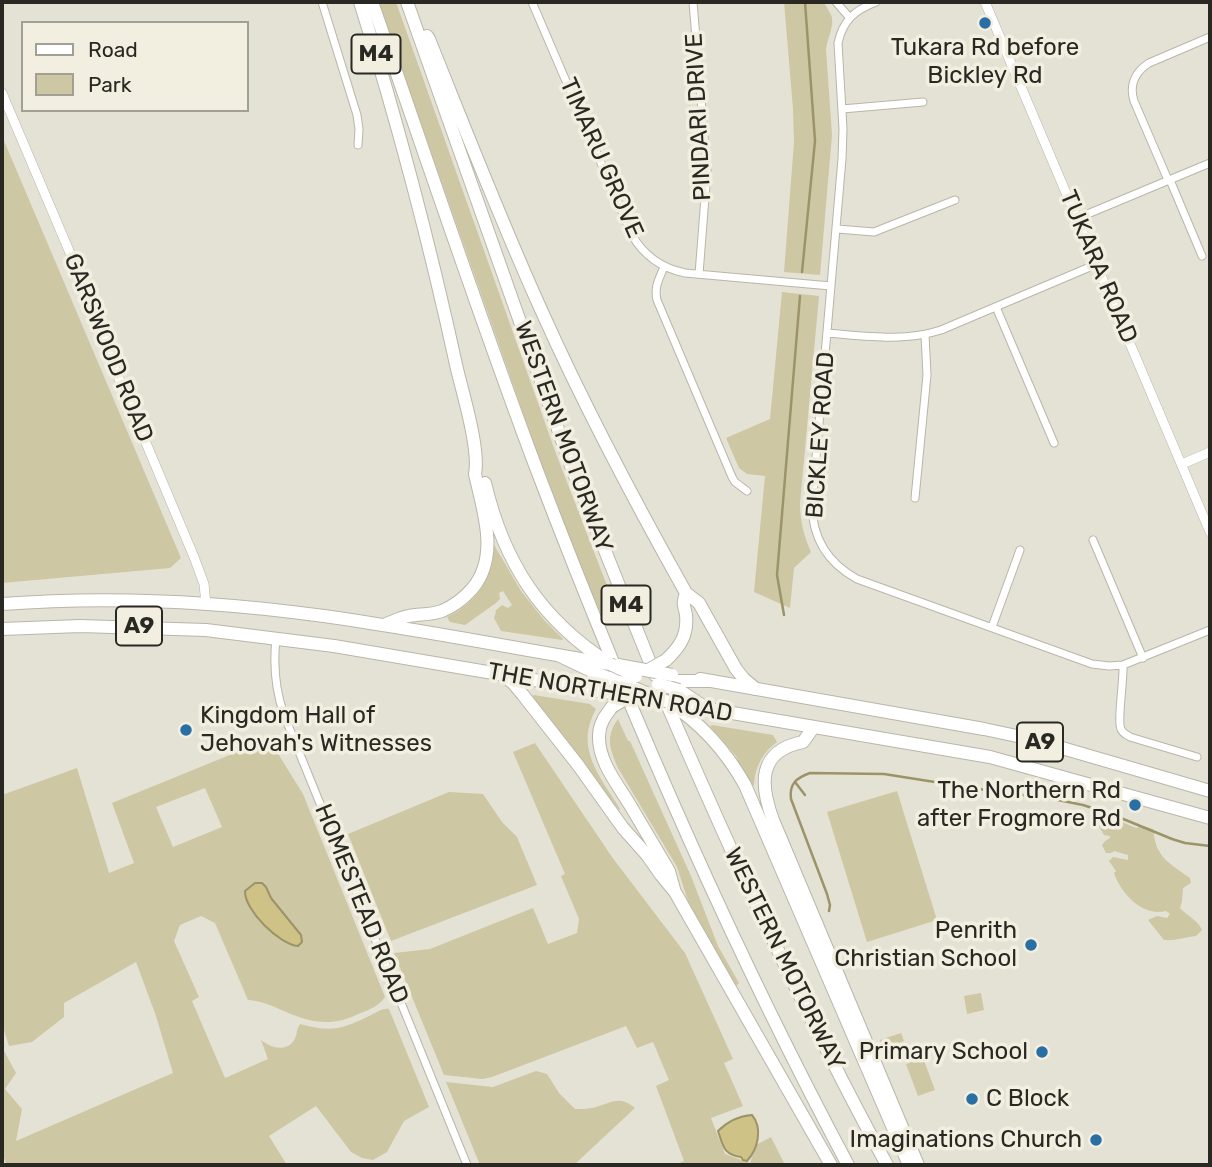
<!DOCTYPE html>
<html>
<head>
<meta charset="utf-8">
<style>
  body { margin:0 }
  #map { position:relative; width:1212px; height:1167px; overflow:hidden; background:#e4e2d4; font-family:Rubik,sans-serif }
  canvas { display:block }
  .frame { position:absolute; inset:0; border:4px solid #292823; pointer-events:none }
  .legend { position:absolute; left:21px; top:21px; width:228px; height:91px; box-sizing:border-box; background:#f2efe1; border:2px solid #a29f95; margin:0; padding:9px 12px; list-style:none; font-size:21px; color:#292823 }
  .legend li { display:flex; align-items:center; gap:14px; height:35px }
  .legend b { width:35px; border:2px solid #a29f95 }
</style>
</head>
<body>
<div id="map">
<canvas width="1212" height="1167"></canvas>
<div class="frame"></div>
<ul class="legend">
<li><b style="height:9px;background:#fff"></b>Road</li>
<li><b style="height:19px;background:#cec7a3"></b>Park</li>
</ul>
</div>
<script>
const ctx = document.querySelector('canvas').getContext('2d');
ctx.lineJoin = 'round';
function fill(path, color) { ctx.fillStyle = color; ctx.fill(path, 'evenodd'); }
function strokePath(path, color, width, dash) { ctx.strokeStyle = color; ctx.lineWidth = width; ctx.lineCap = dash ? 'butt' : 'round'; ctx.setLineDash(dash || []); ctx.stroke(path); }
function drawText(font, color, halo, rows, align = 'center') {
  ctx.font = font + ' Rubik,sans-serif'; ctx.lineWidth = 7; ctx.setLineDash([]); ctx.textBaseline = 'middle'; ctx.strokeStyle = halo; ctx.fillStyle = color; for (const [text, x, y, turn = 0] of rows) {
    ctx.save(); ctx.translate(x, y); ctx.rotate((+turn || 0) * Math.PI / 180); ctx.textAlign = isNaN(turn) ? turn : align; if (halo) ctx.strokeText(text, 0, 0); ctx.fillText(text, 0, 0); ctx.restore();
  }
}
const green = new Path2D(`
  M378,2h18l159,449 68,176 -6,-7 -10,1 -14,-20 -54,-143z
  M784,2h40c2,5 7,11 8,16 2,7 -5,23 -6,31l6,86 -12,140 -36,-3 10,-130 -1,-33z
  M2,136l179,422 -11,10 -168,15z
  M782,292l37,4 -19,208c0,17 4,32 11,48l-17,16 -4,40 -36,-16 11,-116 -18,-2 -8,-6 -13,-30 44,-19z
  M493,543l28,48 23,29 19,19 -1,1 -61,-9 -7,-13 2,-6 -1,-1 7,-6 6,3 4,-3 -9,-14 -4,2 1,6 -4,4 -31,22 -15,-3 -3,-5c32,-16 45,-38 46,-74z
  M534,695l56,9 6,5c-22,39 4,67 24,100l-1,1 -87,-114z
  M618,719l10,22h2l61,135 27,70 21,37 -3,3 -47,-82 -12,-37 -59,-99c-8,-19 -13,-31 0,-49z
  M712,725l61,10 4,7c-15,11 -22,25 -23,43l-4,1 -14,-30 -26,-30z
  M269,739l34,55 82,203c-6,9 -16,13 -27,17 -26,13 -48,9 -74,-3 -12,-5 -22,-10 -36,-11l-33,-77 -14,-7 -21,9 -6,16 25,56 -7,4 33,77 43,-19 -7,-19c11,9 29,13 35,-4 1,-4 1,-8 4,-12 30,8 41,6 69,-8 8,-3 12,-8 20,-7l40,98 -25,14 -17,31 -14,8 -11,-2 -11,-6 -35,-46 -47,30 18,29h-280l-4,-9h-1v-109l14,26 -11,16 17,20 -6,32 157,-68 -17,-57 -20,-54 -72,41v14l-32,25 -23,4 -7,-22v-229l75,-27 32,105 25,-10 -22,-60zM205,788l17,39 -49,20 -17,-40z
  M535,743l77,114 73,96 48,106 -9,4 19,43 -32,12 14,36 25,9 6,-18 15,-8 14,28h-110l9,-4 -28,-75 13,-6 -16,-38 -16,6 -11,-22 -134,51 -10,2 -38,-4 -50,-122 36,-4 103,-41 15,36 29,-11 2,-14 -18,-43 4,-2 -52,-122z
  M897,791l40,129 -70,22 -40,-130z
  M449,792l34,2 19,28 15,15 20,48 -146,56 -43,-107z
  M1110,817l26,11 7,-2 10,3c3,29 15,33 37,49l1,5 -8,5 -1,13 -2,7c7,8 18,12 22,22l-6,6c-11,1 -21,5 -32,4l-16,-20 9,-4 10,2 3,-4 -4,-3c-23,6 -45,-17 -52,-38l2,-2 -7,-10 4,-4 15,3v-5l-14,-4 -3,2h-5l-4,-8 3,-4 5,-3v-2l-6,-1 -7,-12 5,-4z
  M981,993l3,17 -17,4 -3,-18z
  M901,1033l3,8 -21,8 -3,-9z
  M923,1058l12,32 -17,6 -12,-32z
  M536,1071l11,3 12,19 16,16c5,0 12,0 17,-1 19,-4 25,-14 43,0l-61,57h-94l-34,-83 47,5z`);
const water = new Path2D(`
  M255,883h7l4,4 5,11 30,37 1,7 -4,4c-18,-1 -54,-36 -53,-55z
  M752,1115c11,13 6,34 -5,46l-4,-1 -2,-3c-18,-2 -18,-12 -23,-26 10,-10 20,-15 34,-16z`);
const stream = new Path2D(`
  M802,272l13,-131 -10,-139
  M784,615l-7,-40 23,-279
  M795,782l10,13
  M829,911l1,-6 -3,-11 -36,-95c-2,-15 5,-21 19,-26l74,1 127,20 25,2 27,5 20,4 28,9 61,25 13,4 25,3`);
const minor = new Path2D(`
  M322,2l35,113 2,14 -1,16
  M532,2l100,233c12,21 29,33 53,38l146,13
  M693,2l14,170 -8,102
  M836,2l13,15
  M876,2c-21,8 -33,18 -38,41l5,86 -1,30 -30,345c0,34 16,59 45,75l235,85 17,2 14,-1 87,-35
  M842,109l81,-7
  M1168,180l-34,-79c-5,-16 1,-29 15,-38l61,-26
  M1170,180l32,76
  M1078,218l132,-55
  M837,229l37,3 81,-32
  M664,267c-5,12 -10,20 -7,33l75,177 3,5 12,9
  M996,307l58,136
  M827,333c39,3 77,9 114,-3l156,-66
  M915,498l12,-123 -2,-40
  M1093,540l50,118
  M992,627l28,-77
  M276,639c-3,27 -1,50 8,76l183,450
  M1123,665c1,13 -6,57 -2,64 2,5 5,5 9,8l67,20`);
const tertiary = new Path2D(`
  M985,2l225,530
  M2,93l102,240 5,22 85,202 10,27 2,20
  M1182,464l28,-12`);
const trunk = new Path2D(`
  M2,604c104,-8 210,-3 314,11 98,13 196,33 294,49
  M2,629l78,-3 126,4 128,16 271,46
  M700,679l284,50 47,10 179,52
  M668,702l322,55 220,61`);
const motorway = new Path2D(`
  M360,2c38,121 70,243 97,367 6,25 23,81 18,105 8,37 25,82 -3,115 -8,9 -18,17 -30,22 -11,4 -22,3 -33,5 -8,1 -17,6 -25,9
  M372,2c55,157 107,315 166,471 90,236 191,469 310,692
  M407,2l164,464 84,209
  M427,36l2,3c37,92 73,185 114,275 43,96 92,188 143,279l13,10 37,66 8,10 12,10
  M485,483c19,80 56,137 125,181
  M560,656l38,18 22,8
  M666,660c14,-13 22,-25 20,-45 -2,-12 -4,-9 0,-22
  M501,674l12,9 10,12 55,70 45,63 24,27 14,20 14,17 156,273
  M675,681h36
  M565,685l51,-2
  M679,690l27,18
  M663,695c69,160 141,318 224,470
  M668,702c33,21 58,49 77,83l164,380
  M612,707c-7,9 -13,17 -13,29 -1,25 19,49 31,69 13,22 26,44 39,66l5,18
  M813,728l-10,14c-46,9 -43,43 -30,78l145,345`);
const trunkBridge = new Path2D(`
  M618,665l54,10
  M605,692l52,8`);
const motorwayBridge = new Path2D(`
  M610,664l26,12
  M648,670l18,-10
  M620,682l48,20
  M658,684l21,6
  M612,707l18,-11`);
const markers = [
  [985,23,7,"#2a6fa4"],
  [186,730,7,"#2a6fa4"],
  [1135,805,7,"#2a6fa4"],
  [1031,945,7,"#2a6fa4"],
  [1042,1052,7,"#2a6fa4"],
  [972,1099,7,"#2a6fa4"],
  [1096,1140,7,"#2a6fa4"]
];
const shields = [
  [376,54,49],
  [626,605,49],
  [139,626,46],
  [1040,742,46]
];
const shieldNames = [
  ["M4",376,54],
  ["M4",626,605],
  ["A9",139,626],
  ["A9",1040,742]
];
const poiNames = [
  ["Tukara Rd before",985,48,"center"],
  ["Bickley Rd",985,76,"center"],
  ["Kingdom Hall of",200,716,"left"],
  ["Jehovah's Witnesses",200,744,"left"],
  ["The Northern Rd",1121,791],
  ["after Frogmore Rd",1121,819],
  ["Penrith",1017,931],
  ["Christian School",1017,959],
  ["Primary School",1028,1052],
  ["C Block",986,1099,"left"],
  ["Imaginations Church",1082,1140]
];
const streetNames = [
  ["PINDARI DRIVE",699,117,-93],
  ["TIMARU GROVE",601,158,66],
  ["TUKARA ROAD",1098,267,67],
  ["GARSWOOD ROAD",108,348,68],
  ["BICKLEY ROAD",821,435,-86],
  ["WESTERN MOTORWAY",563,437,70],
  ["THE NORTHERN ROAD",610,693,10],
  ["HOMESTEAD ROAD",361,904,68],
  ["WESTERN MOTORWAY",784,959,64]
];
fill(green, '#cec7a3');
fill(water, '#cec286');
strokePath(water, '#9c9468', 2);
strokePath(stream, '#9c9468', 2.5);
strokePath(minor, '#b9b6a9', 9);
strokePath(tertiary, '#b9b6a9', 10);
strokePath(trunk, '#b9b6a9', 14);
strokePath(motorway, '#b9b6a9', 14);
strokePath(minor, '#fff', 7);
strokePath(tertiary, '#fff', 9);
strokePath(trunk, '#fff', 12);
strokePath(motorway, '#fff', 12);
strokePath(trunkBridge, '#b9b6a9', 14, []);
strokePath(motorwayBridge, '#b9b6a9', 14, []);
strokePath(trunkBridge, '#fff', 12);
strokePath(motorwayBridge, '#fff', 12);
for (const [x, y, r, color] of markers) { const dot = new Path2D(); dot.arc(x, y, r, 0, 2 * Math.PI); ctx.fillStyle = color; ctx.fill(dot); strokePath(dot, '#f2efe1', 2.5); }
for (const [x, y, w] of shields) { const box = new Path2D(); box.roundRect(x - w / 2, y - 19.5, w, 39, 5); ctx.fillStyle = '#f2efe1'; ctx.fill(box); strokePath(box, '#292823', 2); }
drawText('bold 23px', '#292823', null, shieldNames);
drawText('24px', '#292823', '#f2efe1', poiNames, 'right');
drawText('24px', '#292823', '#f2efe1', streetNames);
</script>
</body>
</html>
